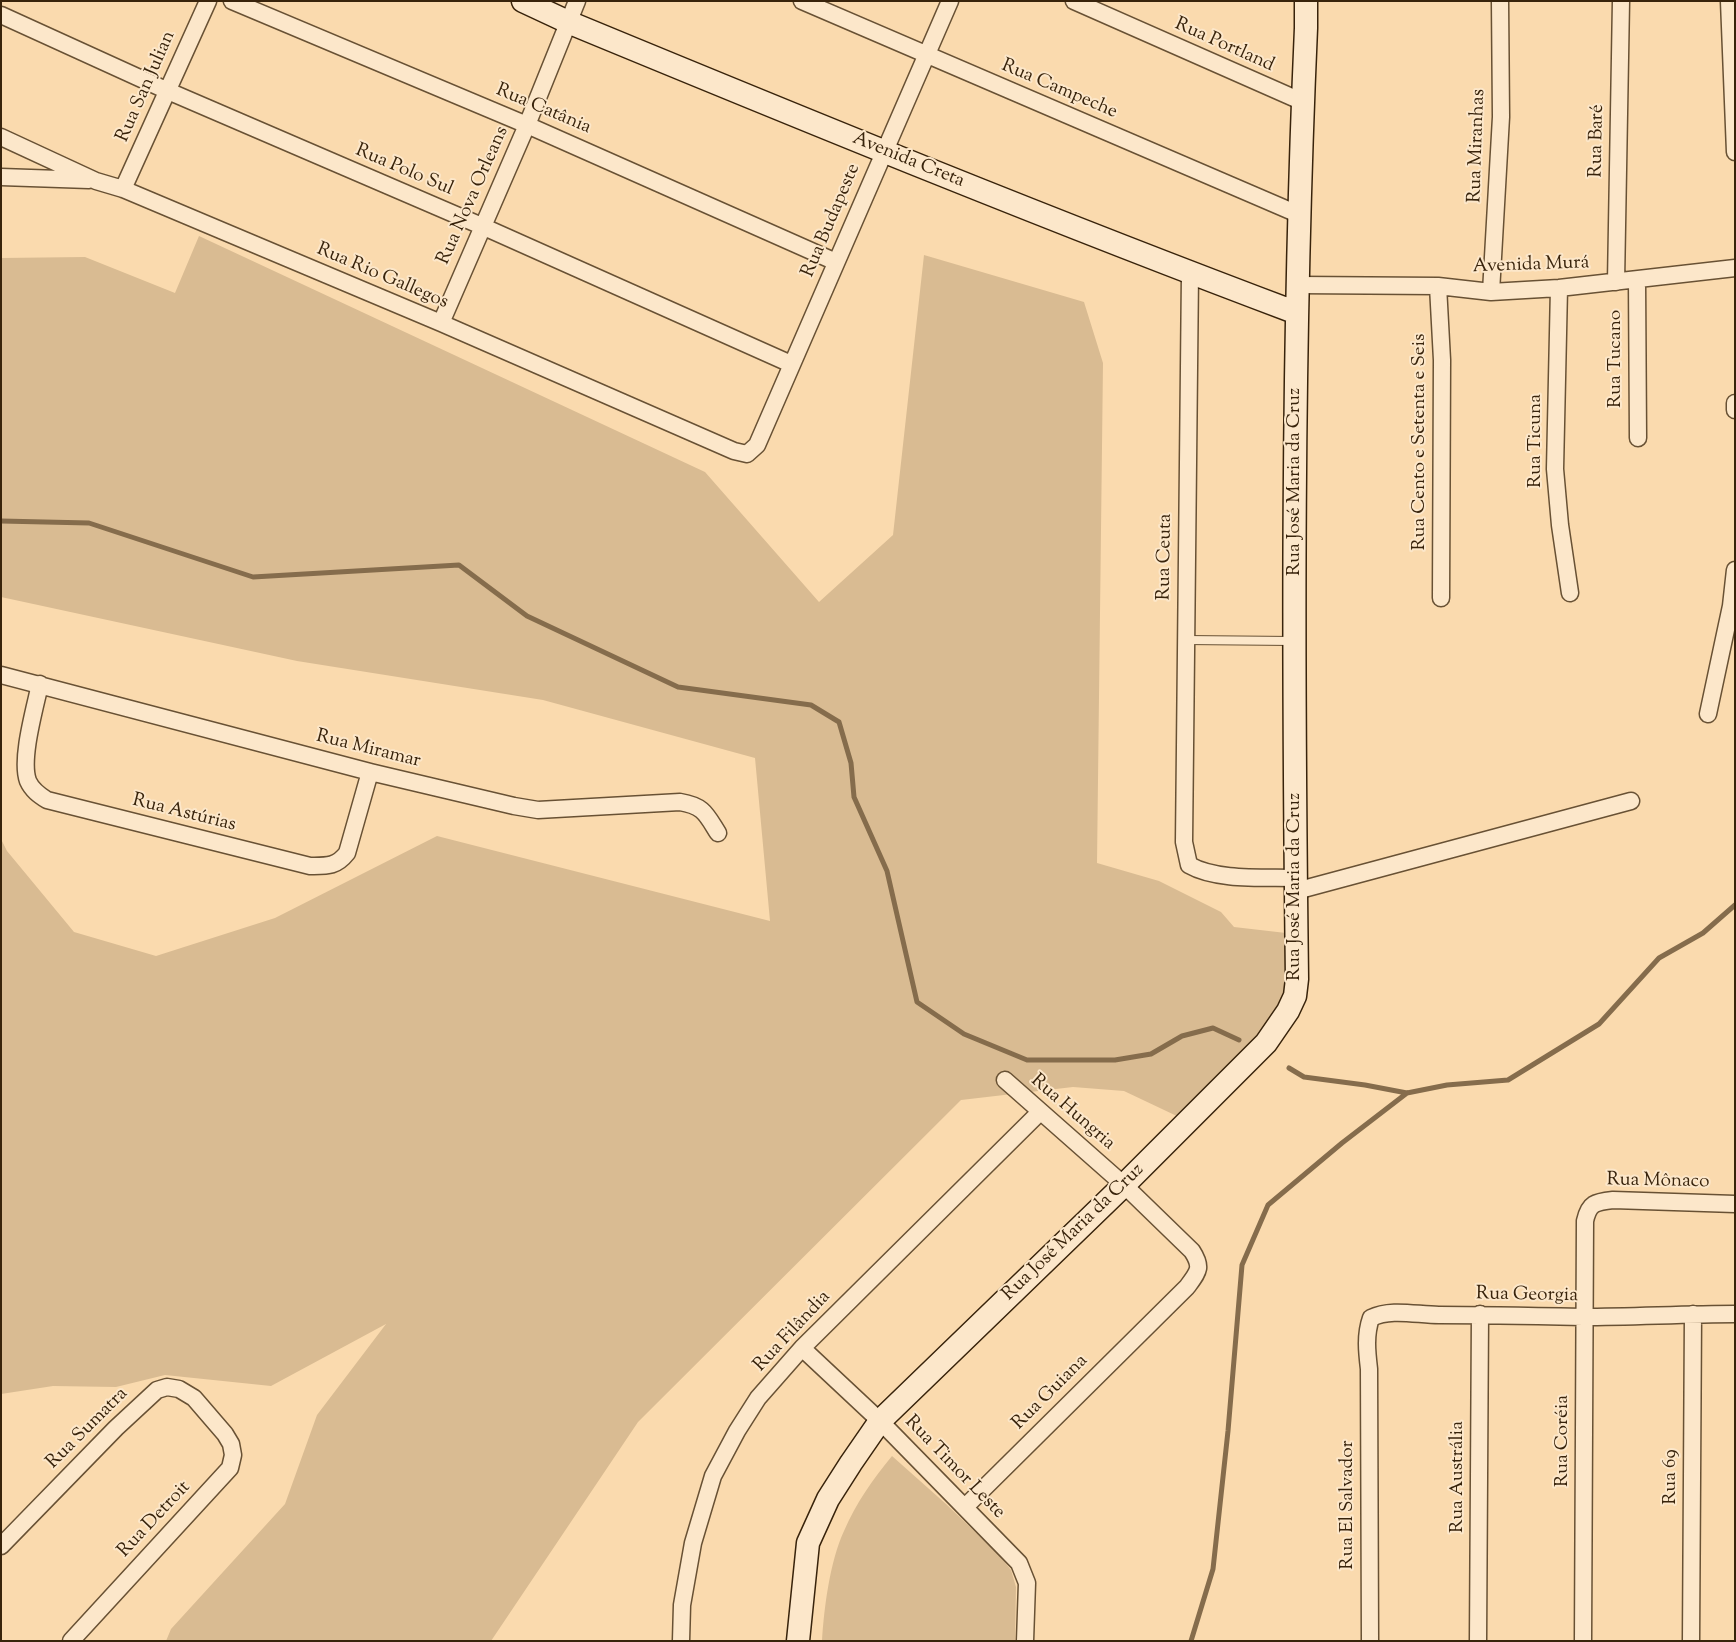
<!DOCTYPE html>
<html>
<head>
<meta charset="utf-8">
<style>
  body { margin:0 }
  #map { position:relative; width:1736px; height:1642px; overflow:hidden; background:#fadaae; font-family:"Sorts Mill Goudy",serif }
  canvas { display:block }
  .frame { position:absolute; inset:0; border:2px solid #38230b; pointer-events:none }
</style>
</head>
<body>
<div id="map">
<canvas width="1736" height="1642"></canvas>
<div class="frame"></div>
</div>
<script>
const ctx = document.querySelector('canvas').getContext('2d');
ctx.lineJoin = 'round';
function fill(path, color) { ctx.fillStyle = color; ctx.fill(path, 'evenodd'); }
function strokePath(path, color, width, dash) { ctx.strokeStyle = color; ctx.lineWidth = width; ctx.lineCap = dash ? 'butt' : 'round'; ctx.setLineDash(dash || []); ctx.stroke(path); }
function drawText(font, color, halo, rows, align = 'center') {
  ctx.font = font + ' "Sorts Mill Goudy",serif'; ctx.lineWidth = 4; ctx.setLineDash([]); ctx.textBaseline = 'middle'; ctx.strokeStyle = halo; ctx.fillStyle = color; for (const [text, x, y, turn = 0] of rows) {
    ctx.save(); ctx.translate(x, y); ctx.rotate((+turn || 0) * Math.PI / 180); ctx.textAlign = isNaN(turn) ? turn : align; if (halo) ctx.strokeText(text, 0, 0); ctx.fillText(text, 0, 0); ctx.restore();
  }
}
const green = new Path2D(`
  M199,236l506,236 114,130 74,-67 31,-280 160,47 19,61 -6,500 62,18 62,31 13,15 52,6 3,55 -8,22 -100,108 -57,-27 -51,-4 -112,13 -323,322 -147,219h-325l5,-12 114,-125 32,-89 69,-91 -115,62 -106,-11 -49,12 -63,-1 -52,8v-555l6,12 67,81 82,24 119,-38 162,-82 333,85 -15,-163 -212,-58 -246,-39 -296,-64v-339l84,-1 90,36z
  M892,1456l54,48 53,51 12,15 5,17 -1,54h-193c2,-33 8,-80 22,-110 12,-28 29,-52 48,-75z`);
const stream = new Path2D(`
  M1,521l88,2 164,54 206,-12 68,51 151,71 133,18 28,17 12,41 3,34 33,74 30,131 47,32 63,26h88l36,-6 31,-18 31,-8 26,12
  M1289,1068l15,9 61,8 42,8 40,-8 61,-5 91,-56 60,-66 44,-25 32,-28
  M1191,1641l22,-72 15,-138 14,-166 26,-60 74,-62 65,-50`);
const lane = new Path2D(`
  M1185,640l108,1`);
const street = new Path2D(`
  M232,1l295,124 309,137
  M802,1l498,214
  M1074,1l229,101
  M1729,1l6,151
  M1,15l167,76 316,136 307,137
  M1,137l95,44 27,8 318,134 293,128 13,3 10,-9 193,-444
  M1,177l88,3
  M123,189l85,-188
  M1190,273l-6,569 5,23c28,16 75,12 107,13
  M1637,280l1,158
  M1616,282l5,-281
  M1298,285l140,1 53,6 68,-4 176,-20
  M1438,286l4,74 -1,238
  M1559,288l-4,181 5,56 10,68
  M1491,292l10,-175 -1,-116
  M441,323l86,-198 50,-124
  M1735,403v7
  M1,675l369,97 144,34 24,4 142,-8c24,4 26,12 38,31
  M40,684c-5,24 -20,75 -12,97 4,9 11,14 19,19l263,66c17,0 26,1 37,-13l23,-81
  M1708,714l23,-108 4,-36
  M1296,891l335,-90
  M802,1348l78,73 139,142 8,20 -2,58
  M965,1507l222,-220c11,-15 16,-19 5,-36l-68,-66 -119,-105
  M1,1546l115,-118 41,-38 10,-3 12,2 15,9 31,36 6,10 2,11 -3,13 -159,173
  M681,1641l1,-36 11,-62 20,-67 24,-45 21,-33 44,-50 238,-236
  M1370,1641l-1,-272c-2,-17 -4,-34 2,-51 20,-10 46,-3 68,-3 48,0 96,1 144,2 50,0 101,-3 152,-3
  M1478,1641l2,-327
  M1583,1641l2,-420c4,-18 10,-19 28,-21l122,4
  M1691,1641l2,-327`);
const secondary = new Path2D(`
  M523,1l45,21c242,100 484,199 729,291
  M798,1641l10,-98 20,-44 23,-36 29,-42 244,-236 142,-142 22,-32 7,-15 2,-17c-4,-317 -5,-635 9,-951v-27`);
const streetNames = [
  ["Rua Portland",1224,46,24],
  ["Rua San Julian",147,87,-66],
  ["Rua Campeche",1059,90,23],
  ["Rua Catânia",543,110,23],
  ["Rua Baré",1598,141,-89],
  ["Rua Miranhas",1478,146,-88],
  ["Avenida Creta",908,161,22],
  ["Rua Polo Sul",404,171,23],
  ["Rua Nova Orleans",474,196,-66],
  ["Rua Budapeste",832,221,-67],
  ["Avenida Murá",1531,266,-2],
  ["Rua Rio Gallegos",382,277,23],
  ["Rua Tucano",1617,359,-90],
  ["Rua Ticuna",1537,441,-90],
  ["Rua Cento e Setenta e Seis",1421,442,-90],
  ["Rua José Maria da Cruz",1296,482,-90],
  ["Rua Ceuta",1166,557,-89],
  ["Rua Miramar",368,750,14],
  ["Rua Astúrias",184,814,14],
  ["Rua José Maria da Cruz",1296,887,-90],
  ["Rua Hungria",1072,1113,41],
  ["Rua Mônaco",1658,1182,1],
  ["Rua José Maria da Cruz",1074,1233,-44],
  ["Rua Georgia",1527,1296,1],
  ["Rua Filândia",793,1332,-47],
  ["Rua Guiana",1051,1393,-45],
  ["Rua Sumatra",88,1429,-45],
  ["Rua Coréia",1564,1441,-90],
  ["Rua Timor Leste",954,1468,46],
  ["Rua Austrália",1459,1477,-90],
  ["Rua 69",1672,1477,-90],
  ["Rua El Salvador",1349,1505,-90],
  ["Rua Detroit",155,1520,-47]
];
fill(green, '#d9bb92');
strokePath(stream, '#856c4c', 5);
strokePath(lane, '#685134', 10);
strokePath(street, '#685134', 19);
strokePath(secondary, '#38230b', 25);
strokePath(lane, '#fce7ca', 8);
strokePath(street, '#fce7ca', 16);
strokePath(secondary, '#fce7ca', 22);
drawText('19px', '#38230b', '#fce7ca', streetNames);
</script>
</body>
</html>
